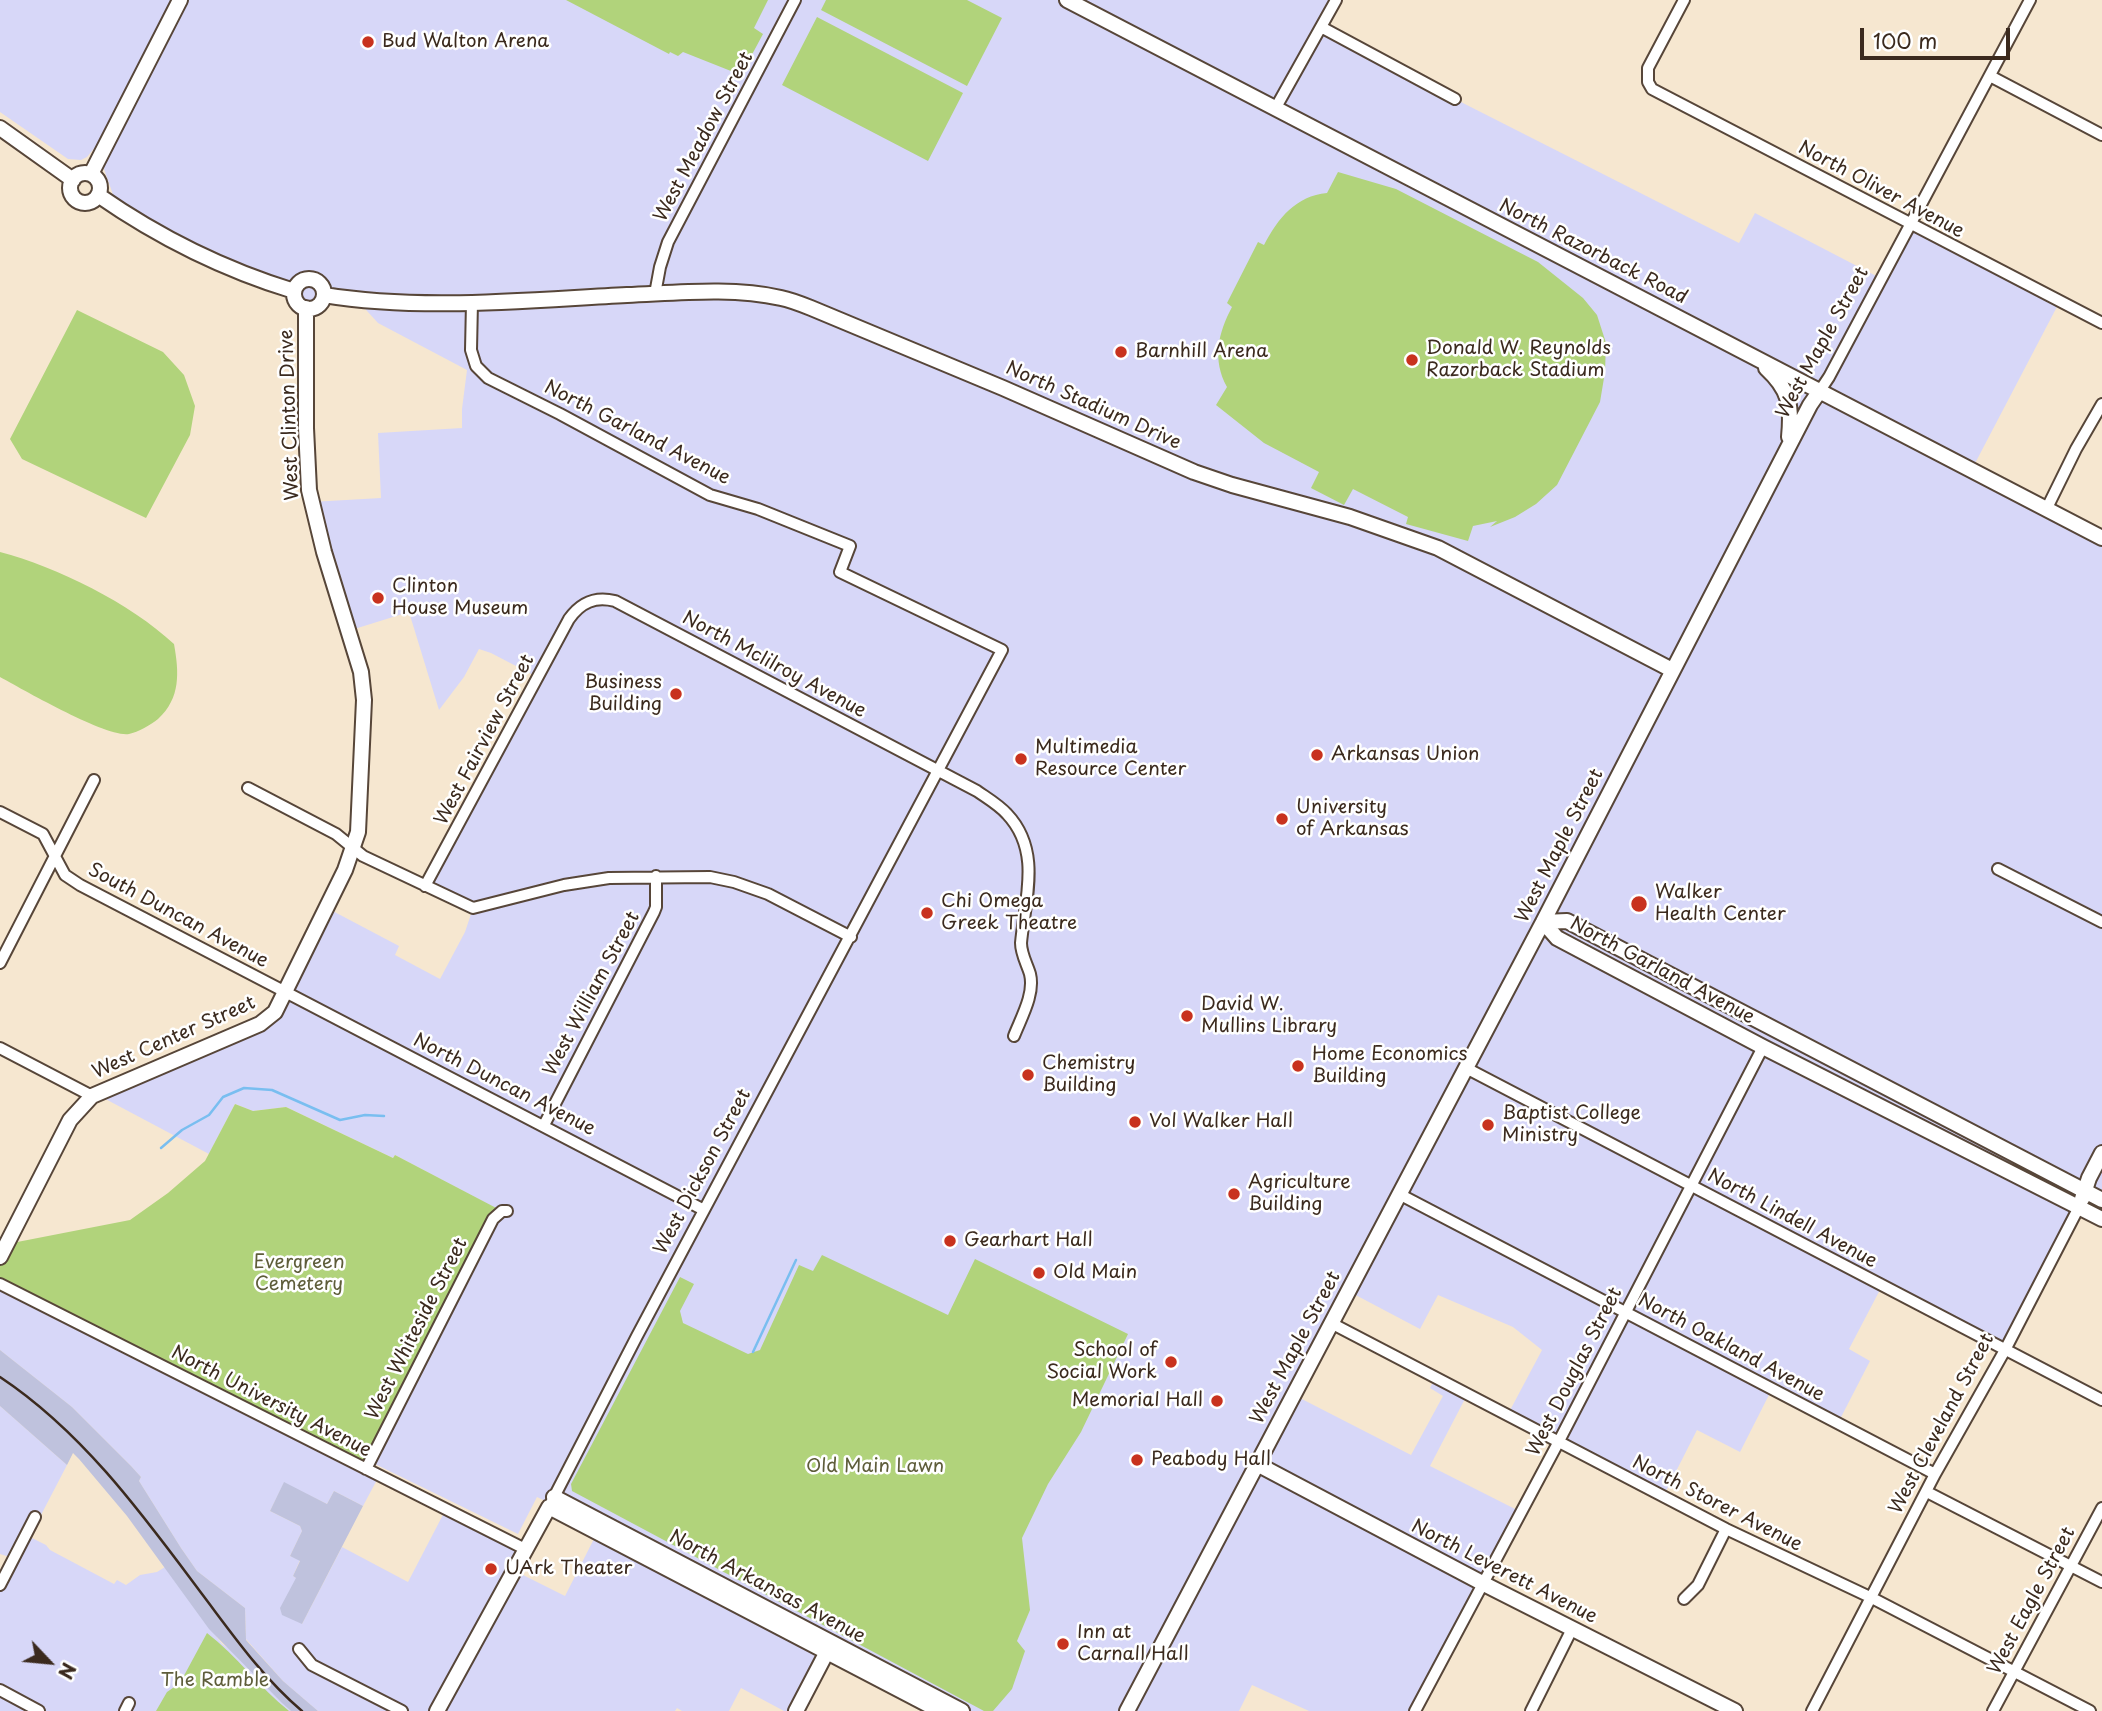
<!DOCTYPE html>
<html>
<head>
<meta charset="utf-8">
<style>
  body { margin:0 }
  #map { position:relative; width:2102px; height:1711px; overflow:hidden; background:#f6e7d0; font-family:"Playpen Sans",sans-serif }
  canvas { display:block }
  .north { position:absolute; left:14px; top:1627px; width:70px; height:70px; -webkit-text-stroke:5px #fff; paint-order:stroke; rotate:116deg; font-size:19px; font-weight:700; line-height:28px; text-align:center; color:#3b2a1e }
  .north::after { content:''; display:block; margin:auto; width:24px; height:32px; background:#3b2a1e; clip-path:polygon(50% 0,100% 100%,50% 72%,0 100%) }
  .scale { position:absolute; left:1860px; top:28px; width:150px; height:32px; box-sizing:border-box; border:4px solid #3b2a1e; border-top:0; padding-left:9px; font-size:21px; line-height:24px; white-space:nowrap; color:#3b2a1e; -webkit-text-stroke:5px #fff; paint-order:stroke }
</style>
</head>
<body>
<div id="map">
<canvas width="2102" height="1711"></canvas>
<div class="north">N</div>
<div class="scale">100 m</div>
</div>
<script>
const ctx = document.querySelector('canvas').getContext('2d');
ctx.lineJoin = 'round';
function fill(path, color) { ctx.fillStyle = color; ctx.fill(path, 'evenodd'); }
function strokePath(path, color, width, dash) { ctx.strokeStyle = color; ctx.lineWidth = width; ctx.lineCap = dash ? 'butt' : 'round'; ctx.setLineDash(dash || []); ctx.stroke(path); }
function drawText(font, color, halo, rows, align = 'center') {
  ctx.font = font + ' "Playpen Sans",sans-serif'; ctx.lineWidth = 5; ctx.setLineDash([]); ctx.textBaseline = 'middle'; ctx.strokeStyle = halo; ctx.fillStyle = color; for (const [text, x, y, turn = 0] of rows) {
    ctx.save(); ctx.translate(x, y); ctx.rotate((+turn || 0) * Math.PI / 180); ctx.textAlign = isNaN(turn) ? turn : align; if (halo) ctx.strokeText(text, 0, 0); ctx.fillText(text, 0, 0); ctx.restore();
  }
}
const built = new Path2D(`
  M0,0h1336l-15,26 134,73 284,144 16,-30 125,65 29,-54 151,77 -89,170 131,67v662l-16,-9 -81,159 -123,-64 -33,63 21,12 -32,62 -66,-34 -32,63 -43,-22 -34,67 -156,-81 35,-66 -29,-23 -75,-32 -18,34 -72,-38 -54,104 117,60 32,-59 -13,-8 5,-10 32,17 -37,71 91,46 -106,199h-106l-57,-26 -13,26h-299l-114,-59 -30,59h-12l-43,-23 -12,23h-47l-5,-3 -2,3h-357l-35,-30 -37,-42 -1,-31 -48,-37 -16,-23 -42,-67 2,-4 -10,-11 -59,-59 -72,-57v-66l379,192 -16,30 -29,-15 -7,13 -43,-21 -14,28 30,15 2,5 -12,25 10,4 -7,16 3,2 6,46 40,-77 66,35 38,-73 81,41 -14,20 52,26 35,-69 -63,-30 -19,37 -143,-70 126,-253 -106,-56 -2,3 -107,-51 -33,4 -18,-7 -26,50 -113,-60 164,-70 67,-116 72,38 -4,9 45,24 25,-47 8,-24 -48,-22 114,-208 -48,-25 -12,-4 -15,28 -25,33 -30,-98 -61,19 -37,-129 70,-4 -3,-65 84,-5v-19l5,-39 -89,-47 -21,-23h-34l-4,5 -13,3 -9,-6 -3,-11 -176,-82 -22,-63 -9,11 -6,3 -13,-1 -68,-47z
  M0,1406l67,59 -26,50 -6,2 -9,18 20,10 4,5 64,34 3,-4 9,5 14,-10 17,-3 8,-5 57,77 12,8 57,59h-291v-126l13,-27 -13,-4z`);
const industrial = new Path2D(`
  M0,1350l72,57 59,59 10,11 -2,4 42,67 16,23 48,37 1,32 37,41 35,30h-27l-9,-8 -73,-74 -82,-113 -48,-57 -6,-6 -6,12 -67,-59z
  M284,1482l43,22 7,-13 29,15 -61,118 -20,-9 -2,-7 16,-30 -3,-2 7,-15 -10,-5 12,-25 -2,-5 -30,-15z`);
const green = new Path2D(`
  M566,0h202l-14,28 9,6 -22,41 -58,-23 -5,4 -8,-4 -1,2z
  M826,0h141l35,18 -35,68 -146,-76z
  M817,17l146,76 -35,68 -146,-76z
  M1338,172l58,17 142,73 45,36 14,17 9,28 -1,29 -5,30 -43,83 -21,19 -21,13 -25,10 7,-6 -24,5 -5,15 -62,-17 2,-7 -55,-28 -9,16 -33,-17 8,-16 -55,-29 -48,-38 11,-18c-15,-27 -9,-54 5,-80l-5,-4 31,-61 6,3c14,-27 32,-49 63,-52z
  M77,310l86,42 21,23 11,31 -5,29 -44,83 -124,-59 -12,-20z
  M0,552c57,15 130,51 174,92 5,28 7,54 -16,75 -7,6 -20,13 -29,15 -22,4 -107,-45 -129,-57z
  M235,1104l18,7 33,-4 107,51 2,-3 107,56 -136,258 -366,-185v-27l7,-13 123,-24 38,-27 37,-32z
  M822,1255l126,60 27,-56 153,75 -47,98 -33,52 -26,54 8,72 -13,31 8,10 -13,38 -19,22h-9l-412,-220 -1,-7 109,-207 14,7 -14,27 3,12 65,31 12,-4 39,-85 14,6z
  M207,1633c30,23 52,54 82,78h-133l11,-19 13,-9z`);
const stream = new Path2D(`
  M161,1148l21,-18 27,-15 14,-18 21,-9 28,2 68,30 25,-5 19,1
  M753,1352l43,-92`);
const street = new Path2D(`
  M1684,0l-36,68v14l4,7 450,234
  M1321,27l134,72
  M1990,76l112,59
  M1275,109l61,-109
  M655,294l5,-27 8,-25 127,-242
  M472,302l-1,48 5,16 12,12 72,36 150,81 48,14 92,37 -10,26 162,78 -365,686 -85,165
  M1819,392l10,-15 201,-377
  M2046,510l30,-61 26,-45
  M248,788l88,46 27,22 110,52 91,-23 45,-7 101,-1 24,5 34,12 83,43
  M0,812l43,22 22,41 15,10 624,325
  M1998,869l104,53
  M425,886l144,-267c12,-17 26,-23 46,-18l362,190c10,7 22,14 30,23 35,37 18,85 14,129 0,11 6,21 9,31 5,20 -9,44 -16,62
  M0,963l94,-183
  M0,1048l92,48
  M1466,1068l636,332
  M544,1125l110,-213 2,-5v-31
  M1399,1194l536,280
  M0,1284l527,266
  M1331,1323l395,206 146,69 218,113
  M366,1469l127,-250 9,-8h5
  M1927,1492l175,90
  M0,1585l35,-68
  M1684,1599l14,-14 28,-56
  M299,1649l13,16 90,46
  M0,1690l39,21
  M125,1711l4,-8
  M1415,1711l143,-268 205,-396
  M1531,1711l41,-82
  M1812,1711l123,-237 70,-124 74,-143
  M1993,1711l109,-203`);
const secondary = new Path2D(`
  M1067,0l1035,538
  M0,128l73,52
  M70 188a15 15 0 1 1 30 0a15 15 0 1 1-30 0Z
  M91,174l89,-174
  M98,195c59,41 127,75 196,96
  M294 294a15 15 0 1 1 30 0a15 15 0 1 1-30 0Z
  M324,295c98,16 204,5 303,0 50,-2 104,-8 154,3 10,2 20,6 30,10l192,80 191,84 38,13 118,32 88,31 234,122
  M1766,368c24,22 26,38 23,69
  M1543,922l14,16 206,109 339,172
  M1543,922l24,-1 535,279
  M2082,1199l7,-21 13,-25
  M0,1257l70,-137 22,-24 168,-72 15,-12 70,-142 13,-38 6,-132 -3,-28 -37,-120 -15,-62 -3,-62v-120
  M1257,1464l227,120 251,127
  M554,1497l408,214
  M437,1711l112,-204 391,204
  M796,1711l35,-67
  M1127,1711l416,-789 267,-517 9,-13`);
const rail = new Path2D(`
  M0,1377c83,55 143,138 202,217 31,41 60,83 100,117`);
const markers = [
  [368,42,7,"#c8321e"],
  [1121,352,7,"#c8321e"],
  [1412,360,7,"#c8321e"],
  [378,598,7,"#c8321e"],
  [676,694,7,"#c8321e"],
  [1317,755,7,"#c8321e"],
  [1021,759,7,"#c8321e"],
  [1282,819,7,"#c8321e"],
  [1639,904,9,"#c8321e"],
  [927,913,7,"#c8321e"],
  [1187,1016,7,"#c8321e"],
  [1298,1066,7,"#c8321e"],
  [1028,1075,7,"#c8321e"],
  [1135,1122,7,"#c8321e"],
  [1488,1125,7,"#c8321e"],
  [1234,1194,7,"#c8321e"],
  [950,1241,7,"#c8321e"],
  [1039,1273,7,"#c8321e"],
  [1171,1362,7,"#c8321e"],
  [1217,1401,7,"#c8321e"],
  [1137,1460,7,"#c8321e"],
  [491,1569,7,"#c8321e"],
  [1063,1644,7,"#c8321e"]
];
const poiNames = [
  ["Bud Walton Arena",382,42],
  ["Donald W. Reynolds",1426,349],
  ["Razorback Stadium",1426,371],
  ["Barnhill Arena",1135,352],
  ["Clinton",392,587],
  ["House Museum",392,609],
  ["Business",662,683,"right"],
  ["Building",662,705,"right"],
  ["Multimedia",1035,748],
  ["Resource Center",1035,770],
  ["Arkansas Union",1331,755],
  ["University",1296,808],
  ["of Arkansas",1296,830],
  ["Walker",1655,893],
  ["Health Center",1655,915],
  ["Chi Omega",941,902],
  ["Greek Theatre",941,924],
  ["David W.",1201,1005],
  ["Mullins Library",1201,1027],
  ["Home Economics",1312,1055],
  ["Building",1312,1077],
  ["Chemistry",1042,1064],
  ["Building",1042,1086],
  ["Baptist College",1502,1114],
  ["Ministry",1502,1136],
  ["Vol Walker Hall",1149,1122],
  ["Agriculture",1248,1183],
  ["Building",1248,1205],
  ["Gearhart Hall",964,1241],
  ["Old Main",1053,1273],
  ["School of",1157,1351,"right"],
  ["Social Work",1157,1373,"right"],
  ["Memorial Hall",1203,1401,"right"],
  ["Peabody Hall",1151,1460],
  ["UArk Theater",505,1569],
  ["Inn at",1077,1633],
  ["Carnall Hall",1077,1655]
];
const streetNames = [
  ["West Meadow Street",704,137,-62],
  ["North Oliver Avenue",1881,190,28],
  ["North Razorback Road",1593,252,27],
  ["West Maple Street",1823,343,-61],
  ["North Stadium Drive",1093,406,24],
  ["West Clinton Drive",290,415,-92],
  ["North Garland Avenue",637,433,27],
  ["North McIilroy Avenue",774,665,28],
  ["West Fairview Street",485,740,-62],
  ["West Maple Street",1560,846,-63],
  ["South Duncan Avenue",178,916,28],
  ["North Garland Avenue",1662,971,28],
  ["West William Street",592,994,-62],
  ["West Center Street",174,1038,-24],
  ["North Duncan Avenue",504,1085,27],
  ["West Dickson Street",703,1172,-62],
  ["North Lindell Avenue",1792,1219,28],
  ["West Whiteside Street",417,1329,-63],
  ["West Maple Street",1296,1348,-62],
  ["North Oakland Avenue",1731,1348,28],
  ["West Douglas Street",1575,1372,-63],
  ["North University Avenue",271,1402,27],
  ["West Cleveland Street",1942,1424,-62],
  ["North Storer Avenue",1717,1504,27],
  ["North Leverett Avenue",1504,1572,27],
  ["North Arkansas Avenue",767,1587,28],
  ["West Eagle Street",2032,1601,-62]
];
const parkNames = [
  ["Evergreen",299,1263],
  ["Cemetery",299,1285],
  ["Old Main Lawn",875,1467],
  ["The Ramble",215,1681]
];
fill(built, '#d7d7f8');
fill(industrial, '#bfc2dd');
fill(green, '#b1d37b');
strokePath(stream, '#79bef0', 2.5);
strokePath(street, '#574639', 14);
strokePath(secondary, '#574639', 18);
strokePath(street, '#fff', 10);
strokePath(secondary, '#fff', 14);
strokePath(rail, '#3b2a1e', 2.5);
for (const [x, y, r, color] of markers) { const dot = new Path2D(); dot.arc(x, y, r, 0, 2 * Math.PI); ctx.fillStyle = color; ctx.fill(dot); strokePath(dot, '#fff', 2.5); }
drawText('19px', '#3b2a1e', '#fff', poiNames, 'left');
drawText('19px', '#3b2a1e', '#fff', streetNames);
drawText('19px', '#5e5d3a', '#fff', parkNames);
</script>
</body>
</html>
